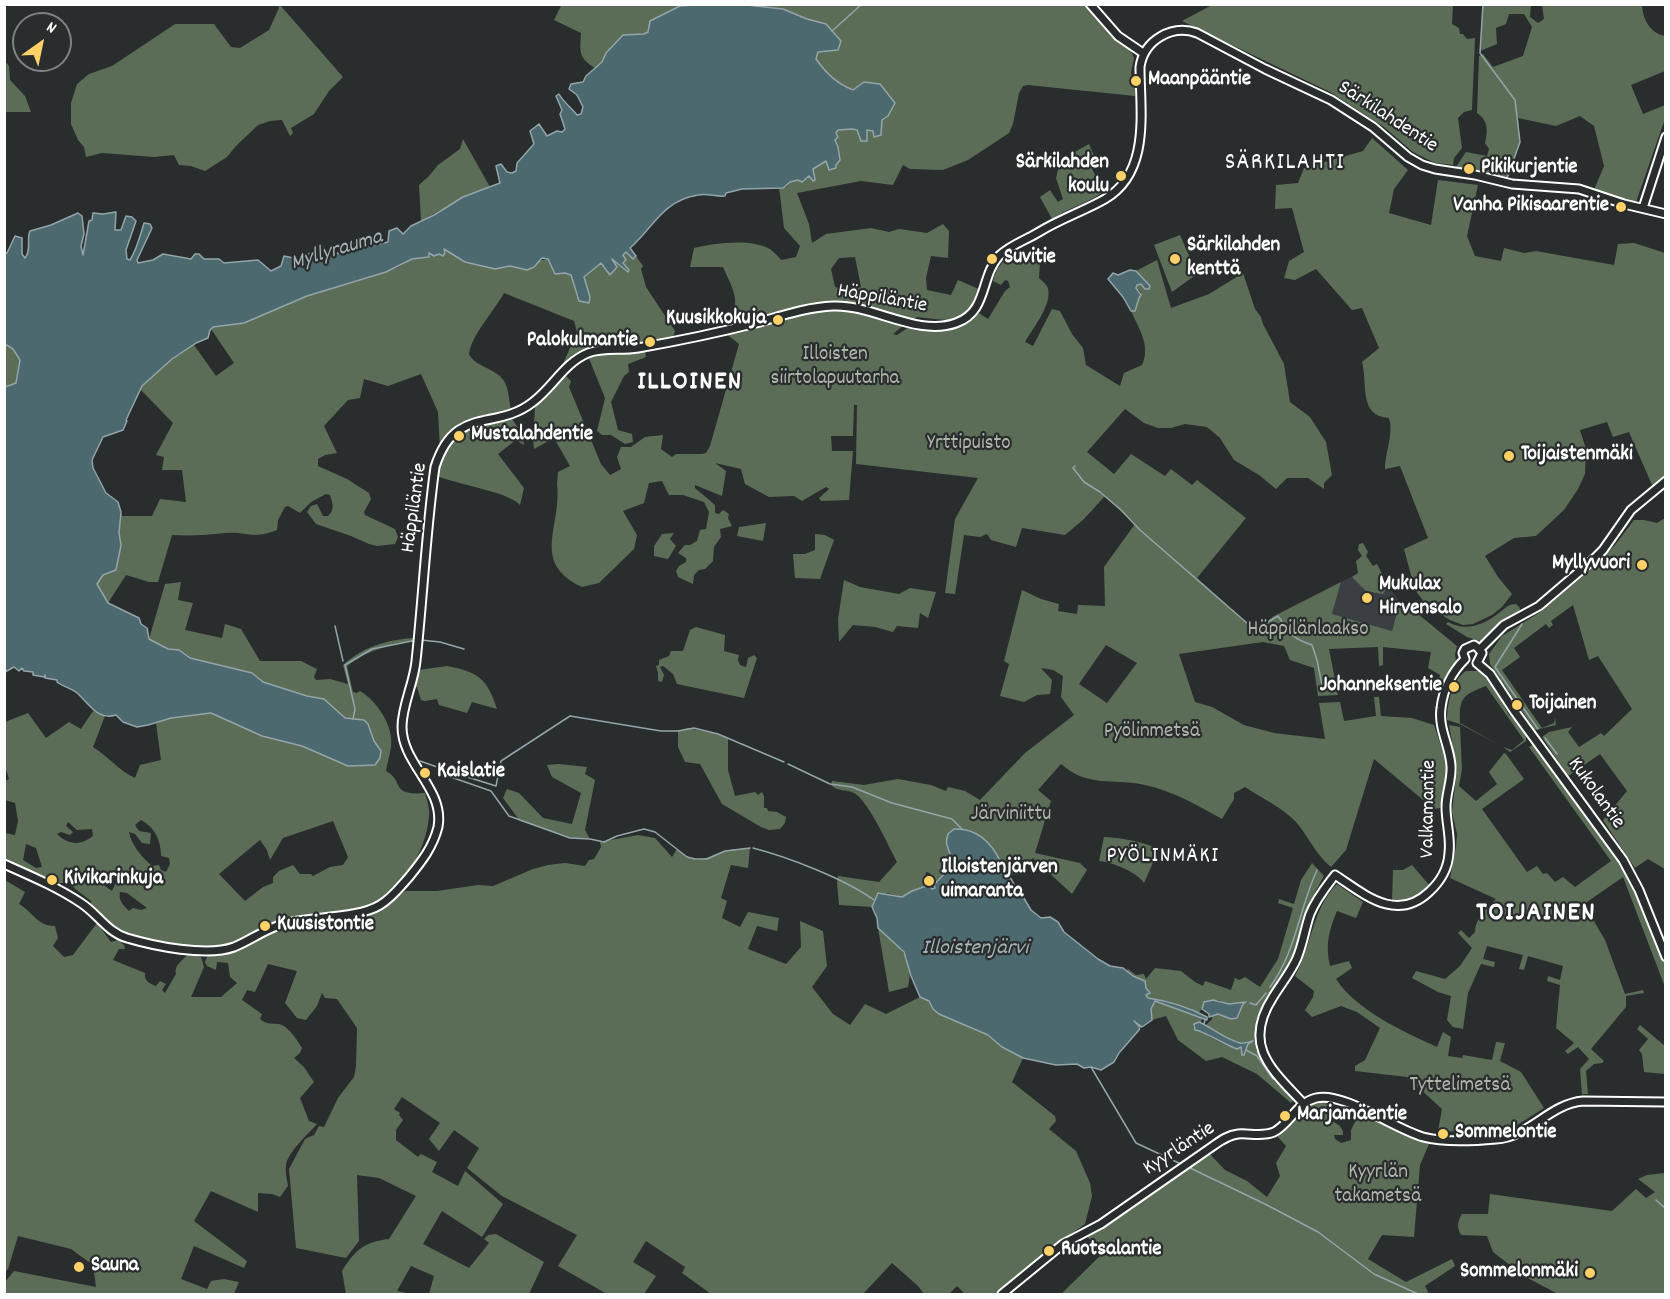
<!DOCTYPE html>
<html>
<head>
<meta charset="utf-8">
<style>
  body { margin:0 }
  #map { position:relative; width:1670px; height:1299px; overflow:hidden; background:#2a2d2e; font-family:Dekko,sans-serif }
  canvas { display:block }
  .frame { position:absolute; inset:0; border:6px solid #fff; pointer-events:none }
  .north { position:absolute; left:12px; top:12px; width:60px; height:60px; box-sizing:border-box; background:#2a2d2e; border:2px solid #7f8182; border-radius:50%; rotate:33deg; font-size:16px; font-weight:700; line-height:24px; text-align:center; color:#fff }
  .north::after { content:''; display:block; margin:auto; width:21px; height:27px; background:#ffd166; clip-path:polygon(50% 0,100% 100%,50% 72%,0 100%) }
</style>
</head>
<body>
<div id="map">
<canvas width="1670" height="1299"></canvas>
<div class="frame"></div>
<div class="north">N</div>
</div>
<script>
const ctx = document.querySelector('canvas').getContext('2d');
ctx.lineJoin = 'round';
function fill(path, color) { ctx.fillStyle = color; ctx.fill(path, 'evenodd'); }
function strokePath(path, color, width, dash) { ctx.strokeStyle = color; ctx.lineWidth = width; ctx.lineCap = dash ? 'butt' : 'round'; ctx.setLineDash(dash || []); ctx.stroke(path); }
function drawText(font, color, halo, rows, align = 'center') {
  ctx.font = font + ' Dekko,sans-serif'; ctx.lineWidth = 4.5; ctx.setLineDash([]); ctx.textBaseline = 'middle'; ctx.strokeStyle = halo; ctx.fillStyle = color; for (const [text, x, y, turn = 0] of rows) {
    ctx.save(); ctx.translate(x, y); ctx.rotate((+turn || 0) * Math.PI / 180); ctx.textAlign = isNaN(turn) ? turn : align; if (halo) ctx.strokeText(text, 0, 0); ctx.fillText(text, 0, 0); ctx.restore();
  }
}
const built = new Path2D(`
  M1377,564l10,20 13,18 -8,29 -60,-17 9,-32z`);
const green = new Path2D(`
  M562,4l526,1 25,33 18,13 3,7 -3,15 4,15v8l-107,-11 -5,1 -4,7 -6,31 -4,9 -41,27 -25,10 -33,-1 -7,-4 -10,20 -32,-4 -64,12 12,31 3,19 14,-9 45,-6 18,4 10,-3 28,4 16,-9 6,7 -1,27 -17,-2 -5,22 1,12 24,5 7,-15 23,10c-14,38 -33,30 -64,27l-3,2c-30,-7 -60,-17 -91,-15 -31,1 -63,15 -94,22 12,-26 5,-34 -6,-59h-33l4,-19c20,-5 57,-10 76,1 4,3 8,7 11,11l15,-3 4,-11 -16,-18 -5,-41h7l4,-5 19,-6 4,4h2l-2,-11 13,-8 10,4 4,-5 -2,-13 -3,-7 3,-3 -2,-4 2,-3 14,-1 5,1 2,6 8,5v-12l6,2 7,-3 -294,-52 9,-8c-17,-10 -15,-17 -14,-35l-27,-13zM855,257l6,30 -13,3 -13,-3 -4,-18 8,-11z
  M278,5h2l63,72 -14,14 -15,23 -23,14 2,5 -3,3 -8,-16 -12,1 -12,4 -22,21 -9,11 -22,14 -14,-5 -12,-1 -5,-10 -20,2 -52,-4 -16,4 -2,-10 -6,-7 -7,-16v-21l6,-19 12,-10 23,-8 63,-42h39l17,23 9,1 29,-18 10,-22z
  M1212,5h241l-1,19 7,4 1,6h3l4,5 8,-1 -3,72 -8,2 -6,6 4,30 -8,10 -1,7 -18,-2 -22,-11 -29,-25 -54,-35 -148,-71z
  M1483,5h48l-1,12 8,6 6,-4 -2,-14h100c1,15 8,28 23,31v35l-34,14 12,29 22,-9 1,11 -30,86 -42,-12 10,-24 -10,-40 -14,-10 -24,10 -38,-8 2,24 -14,39c-11,-3 -21,-7 -30,-11 -7,-3 -13,0 -20,-3l10,-15 21,4 2,-7 -4,-6c3,-13 3,-23 -8,-30l2,-57 4,-2 10,13 30,-11 9,-29 -8,-13h-15l-3,10 -10,4 1,16 -17,7z
  M4,60l5,6 1,14 15,16 6,16h-26z
  M1372,138l36,32 -14,19 -5,24 42,12 7,-45 40,5 -11,51 8,20 26,5 3,-13 20,5 12,-2 78,14 4,-21 16,-1 31,10v223l-13,9 -23,-53 -16,5 -6,-15 -27,8 6,19 -1,25 -7,15 -14,21 -28,26 -22,2 -29,18 13,21 14,17 -10,13 -10,8 -19,9 -10,1 -13,-5 -22,-13 -13,-17 -11,-41 24,-11 -28,-72 -15,3c0,-17 9,-35 4,-51 -31,-2 -21,-34 -27,-56l17,-14 -17,-40 -10,2 -36,-41 -21,11 -11,-2 5,-17 15,-9 -12,-44 -17,1 1,-24 22,-2 6,-15 59,-17z
  M463,139l27,48 -27,10 -42,24 -2,-36 10,-9 9,-11 22,-16z
  M1089,144l7,16 -4,9 8,15 5,-1 4,5c-17,14 -39,19 -57,31l-12,-22 10,-7 8,12 5,-3 -7,-21 3,-12 10,-3 4,-10z
  M1180,235l17,39 -25,18 -18,-47z
  M444,248l15,10 35,11 16,-3 7,2 17,-1 4,-6 10,-2 7,15 10,-1 6,2 6,22h13l-6,-20 16,-13 12,9v-15l16,14 1,-2 -6,-7 -1,-8 4,-4 7,8 3,-3 7,10 -2,3 5,18 29,44 -2,6 -8,2 -34,6 -36,2 -17,8 -16,11 15,-34 -3,-11 -70,-28c-10,18 -33,43 -35,61 6,13 27,14 35,27 5,8 5,20 7,29l-49,12 -14,10 -8,17 -2,-37 -17,-38 -33,12 -24,-7 -4,19 -12,2 -24,26 13,27 -12,2 -7,4v7l29,13 22,14 2,6 -7,13 1,3 30,14 3,8 -3,7 -18,2 -8,-2 -18,-8 -35,-12 -9,-12 4,-6 6,-2 6,12h5c7,-7 5,-12 2,-21l-4,-1 -15,8 -11,11 -12,-7 -3,1 -7,13 -1,10c-25,10 -29,1 -52,3 -18,2 -35,3 -53,2l-14,47h-9l-23,-7 -18,28 -11,-19 24,-72 1,4h30l8,-17 26,3 -4,-32h-20l2,-13 -8,-2 17,-32 -32,-33 -2,3 -3,-1 15,-34 47,-15 -4,2 22,31 18,-13 -25,-37 35,-3 63,-27 68,-20 24,-9 13,-8 17,-2 2,-4 8,1z
  M1015,256l25,6 -1,16c3,3 8,6 9,11 4,16 -15,39 -23,53l8,4 19,-37 8,2 12,23 11,14 3,17 34,21 4,-13 18,-8c9,-19 -3,-36 -11,-54h4l6,-19 -5,-5 1,-2 10,-1 -11,-13 21,-11 14,48 38,-14 34,-21 12,36 6,8 2,7 21,40 6,38 20,15 16,25 6,33 -8,8v6l-16,-11h-21l-11,11 -17,-14 -25,-15 -14,-22 -13,-11 -22,-3 -14,4h-13l-14,-5 -19,-14 -38,43 27,22 17,-20 34,22 6,-7 21,16 5,-5 49,38 -49,60 58,52 19,-14 67,-34 -9,32 60,17 8,-29 7,3 50,41 -2,8 1,8 -10,19 -7,-2 1,-4 -12,-7 3,-16 -48,-5v18l-4,1 -1,-19 -49,2 9,46 -20,1 -4,-28 -24,-8 -6,-14 -21,-4 -84,12 16,48 17,5 32,18 30,8 51,6 -6,-36 21,-1 4,19 32,-5 -2,-19h5l2,19 31,2 22,7 14,42 -8,41 -6,1 -60,-50 -28,91 -15,17c-16,-13 -22,-30 -35,-45 -14,-15 -35,-24 -51,-35l-11,6v6l-12,20c-25,-14 -49,-28 -77,-34 -32,-7 -57,3 -84,-21l-23,26 13,11 -16,52 45,10 7,7 -15,24 -39,-36 -23,19 9,16 -78,3 -9,-14 -2,-9 -4,-1 -1,7 4,6 -17,6 -10,6 -15,-4 -13,7 -2,7 -33,-2 -2,-22 1,-7 41,6 18,-20c-8,-15 -29,-62 -43,-69 -8,-4 -16,-1 -23,-8l1,-4 32,4 34,-6 33,6 15,6 2,-4 17,4 15,9 45,-47 49,-38 -13,-18 2,-21 -10,-6 -12,-2 11,12 -2,14 -13,1 -13,7 -24,-6 9,-32 -5,-3 18,-71 19,9 18,5 -1,7 19,3 1,-9 27,1 -1,-39 31,-43 -30,-28 -21,23 -19,16 -43,-7 -6,19 -25,-7 -4,-6 -7,3 -16,-2 -9,59 -10,-1 10,-74 23,-41 -122,-14 1,-59h-3l-1,31h-22l1,15h21l-4,49 -28,1 -2,-3 10,-9 -3,-2 -24,14 -8,-5 -25,1 -24,-13 -4,-15 -26,-6 11,8 -4,25 -27,-11v3l20,17v8l4,1 4,-4 6,4 -1,4 4,8 -12,3 1,8 -7,10 -1,14 -8,8 -6,1 -5,5 -1,9 -15,-7 -2,-6 3,-5 7,-4v-4l-8,-5 7,-8h5l7,-4 3,-11 6,-1 3,-17 -5,-10 -21,-7h-14l-7,-14 -13,2 -5,20 -21,8 14,24 -3,14 -35,34 -17,4c-52,-25 -20,-59 -25,-103l1,-12 12,-6 -16,-28 -20,11 -1,-10 2,-32 27,-32 4,1 5,5 -2,6 32,77 9,11 11,-6 -4,-12 4,-10h10l14,-10 18,-2 -2,14 11,8 4,-3h26l4,-1 4,-7 29,-102 -14,-11 48,-11 13,-5 37,-7h19l62,15 -11,9 4,1 12,-8c6,0 14,3 18,3 17,1 39,-3 50,-18l11,7 17,-28 5,-4 -2,-6 -3,-1 -4,5 -8,-4c4,-14 8,-20 22,-25zM1106,645l31,18 -30,40 -28,-19z
  M4,344l9,5 4,-3 8,34 -21,16z
  M645,351l1,6 -18,7 1,8 -5,4 -13,26 7,28 14,4 1,8 -8,2 -14,-9h-9l-5,-4 8,-33 -17,-42 16,-3z
  M508,418l4,1 11,16 1,10 -8,-5 -18,14 26,34 -4,17c-11,-13 -64,-21 -83,-29 1,-17 18,-41 34,-49 11,-6 26,-6 37,-9z
  M1665,518v351l-17,-10 -13,9 -32,-48 24,-29 -27,-37 -32,22 -26,-39 7,-5 23,-5 -4,5 11,15 22,-14 3,3 28,-27 -34,-53 -9,4 -16,-55 -22,16 2,4 -4,3 -3,-4 -32,24 6,9 -18,13 40,58 12,-5 1,-5 1,7 -21,5 -45,-66 -1,-10 13,-18 40,-25 55,-47 18,-19 19,-25h10l13,3z
  M766,523l-3,18 -26,-5 2,-9z
  M674,533l-4,6 6,7 -8,13 -14,-3v-10l8,-12z
  M815,534l10,1 9,5 -14,39 -25,-1 -2,-24h12l10,-4z
  M1363,543l5,9 -2,4 7,10 4,-2 11,22 -5,8 -17,-3 -14,-14 6,-4 -2,-12 6,-5 -4,-6 1,-6z
  M844,580l16,7 39,7 11,-6 26,4 -8,26 -8,-5 -2,15 -21,-2 -4,6 -18,-5 -22,-2 -14,17 -1,-23z
  M181,582l-3,18 15,3 -8,27 37,8 3,-14 16,5 19,32h41l16,8 -3,8 2,3 14,-1 18,5 -5,-19c20,-18 43,-25 70,-27l-1,3c-26,5 -44,9 -65,25l6,26 4,1 3,-2c17,10 34,35 31,56 -1,8 -4,16 -5,24 19,10 3,25 39,22 2,7 5,16 4,23 -2,33 -29,82 -63,92 -26,7 -56,7 -83,13l-3,-6v5l-16,6 -40,21 -26,1 -71,-14 -16,-8 -20,-20v-5l-17,-13 -3,-5h-12l-54,-23v-27l10,2 3,-14 -3,-18 -10,-3v-19l4,-2 -4,-13v-44l23,-9 18,25 23,-16 12,7 12,-18 12,5 -12,31c15,9 26,24 42,31l5,-13 21,-5 -5,-37 15,-5 40,-5 51,23 40,10 46,20 -199,-127 16,-55zM141,820c14,7 20,21 20,36l8,2 1,6 -4,8 -5,-2 -2,-5 -7,1c-10,-9 -21,-21 -23,-34l6,2 7,9 8,1 1,-11 -12,-2 -4,-6zM333,821l15,36 -5,8 -13,2 -17,9 -2,-2h-11l-7,-9 -14,6 -6,6v6l-10,4 -18,14 -26,-27 41,-34 7,10 3,10 13,-22zM68,822l9,8 15,-1 1,7c-13,10 -24,9 -36,-2l4,-2 9,3 3,-3 -7,-6zM26,844l10,4 6,19 -6,1 -13,-8zM110,871l11,6 2,5h-7l-4,9 -11,-8 -1,-7zM120,892l7,1 20,15 -6,2 -8,-2 -4,3c-6,-6 -11,-11 -9,-19z
  M1516,604l4,4 -2,7 -19,11 -16,16 -16,-5 -21,-13 2,-2c18,10 36,3 52,-10 6,-4 8,-8 16,-8z
  M696,627l29,8 -1,16 15,4 -1,5 2,5 6,2 2,-9 6,-3 3,3 -13,40 -67,-14 -4,-10 -10,-8 -3,1 4,8 -2,7 -4,-1v-8l-2,-7 3,-1v-5l10,-4 2,-5h12l7,-21z
  M447,666c31,6 40,12 50,43l-25,-7 -5,11 -28,-8 -2,-6 -12,2 -4,-1 -4,-13h-4l6,-17z
  M1466,671h13l8,6 11,16 11,22 7,6 10,15v5l-16,11 -7,-5 9,3 12,-10 -38,-54c-23,9 -27,11 -26,37l39,22 -39,-21 -13,-4c0,-15 5,-40 19,-49z
  M1449,725l11,2 2,42 -3,17 17,15 21,-17 -8,-12 15,-19 2,1 18,25 -42,30 45,63 10,-6 6,8 4,-1 8,9 8,-5 12,10 36,-26 -82,-114 4,-2 3,2c49,66 106,131 129,213 2,8 0,19 0,27l-42,-110 -39,27 21,36 20,54 18,-4 1,3 -18,3v11l-35,42 13,12 -2,2 -8,1 -8,7 2,23h-6l-2,-25 9,-10 -11,-12 -10,7 -3,-3 9,-8 -18,-15 4,-43 -13,-4 1,-5 12,4 3,-14 -35,-10 -4,14 -5,-1 4,-14 -36,-9 -4,13 12,3 -1,5 -13,-3 -13,29 -5,36 -10,-2 -6,-7 4,-24 -13,-4 -26,-14 4,-7 29,8 15,-13 12,-18 -14,-15 3,-3 8,8 6,-6c0,-13 11,-24 21,-33l-46,-21 6,-31 1,-13 -5,-22 5,-43z
  M687,728l31,6 10,5v31l7,26 20,-4 3,3 4,-3 2,4v12h3l1,3 9,1 9,5 -1,6 -5,6 -11,1 -8,-3 -39,-23 -22,-40 -15,-2 -7,-15v-16z
  M559,764l28,3 -2,7 10,6 -10,50 5,9 -20,-1 -50,-17 -17,-23 4,-9 12,4 24,25 29,6 9,-31 -29,-16 -5,-12z
  M638,835l17,3 17,19 5,-8c24,19 25,8 48,2 8,-2 17,-2 25,-3l-2,20 -17,-3 -10,33 6,3 -5,17 18,9 8,-15 31,6 -2,13 -20,-5 -9,23 38,15 15,-17 -1,-26 23,10 4,35 -15,21 21,27 17,11 15,-21 21,10 34,-17 9,4 4,8 39,20 16,6 14,12 21,11 -11,24 43,34 1,5 -7,8 27,22 14,32 2,13 -7,28 -34,24 -52,46h-34l-8,-8 -8,8h-25l-6,-8 -26,-23 -29,31h-152l-29,-21 3,-6 -39,-26 -13,21 23,14 -12,18h-37l-49,-28 19,-31 -75,-39 -35,-28 12,-20 -25,-18 -15,21 -10,-12 11,-16 -38,-26 -8,12 6,4 -1,2 4,5 -7,10v10l22,17 3,-3 16,8 -5,10 26,14 7,-15 38,33 -21,33 -40,-26 -19,33 46,24 20,-25 -5,-4 4,-4 8,-1 48,28 -15,32h-100l5,-18 -23,-10 -14,25 14,3h-65l-4,-23c13,-21 22,-29 47,-32l27,-43 -37,-18 -22,-3 2,66 -13,17 -50,-10 -7,-79 16,-30 9,-4 5,-9 5,1 14,-29 16,-21 2,-11 1,-38 -20,-29 -12,-1 -3,-5 -5,13 -11,14 -9,-2 -12,-15 12,-32 -29,-7 -13,28 -8,-2 -5,10 20,14 -2,5c8,6 10,4 18,5 10,1 19,16 24,24l-2,5 -6,5 10,9 10,15 -14,16 9,23 8,3c-8,9 -31,30 -31,42 -1,6 1,14 2,20l-8,11 -8,-3 -14,-1v19l-47,-21 -17,30 53,40 -3,7 -50,-22 -13,33 26,10 4,-8 13,-2 15,3 -5,12h-229v-12l9,-11 82,16 -3,-22 -22,-16 -53,-13 -10,33 -3,3 1,-18 -1,-2v-372l20,12 -6,12c14,8 18,22 36,22l3,12 -5,8 11,11 9,-2 24,-32 14,19 7,-2 6,5 1,4h-6l-6,11 32,13c-1,8 4,10 11,13l4,-5 6,3 -4,6 3,3 11,-19c-2,-10 7,-13 12,-20l13,3 3,10 -13,30h30l16,-14 -7,-6 -2,-14 -11,-1 -1,8 -9,-4 -2,-4 3,-7 20,-2 33,-18 21,-8 29,-3 66,-14 15,-7 13,-12h32l41,-6 15,1 40,-17 15,-4 17,-2 20,3 4,-6 5,-1 7,-12 -1,-5z
  M1104,837c20,1 36,4 55,12l-15,34c-7,-11 -32,-21 -45,-22z
  M1312,863l12,13c-7,13 -14,24 -18,38 -4,15 -7,30 -14,44 -7,17 -20,31 -28,48 -22,40 5,65 31,92l-4,5 -34,-29 -35,-17 -16,4 -28,-21 -12,-24 -14,4 -10,7 -16,-56 2,-2 8,6 8,-1 2,5 9,-11 26,3 14,11 8,4 2,-5 26,9 4,-12 4,2 6,-3 15,10 18,-28 15,-51 -15,-5 1,-4 15,5 7,-24zM1218,1000l11,4 16,-2 -2,2 -6,14 -6,1 -14,-5 -5,2v3l-6,6c6,6 28,19 38,18 3,0 6,-2 9,-2l-5,3 -3,7 -4,-4 -4,2c-14,-4 -26,-11 -38,-19h-3l-3,-3 3,-4h5l1,-5 -34,-12 1,-4 30,11 7,-12z
  M1412,865l18,21 -20,14 -18,1 1,-31h10z
  M1337,884l26,18 -7,16 -19,-7c-8,19 -12,34 -7,55l19,-5 3,7 -16,11c20,31 68,53 101,68l6,-15 8,5 -3,19 14,2 1,-3 29,5 4,-18 9,1 -5,18 21,11 23,36 -30,19 -16,5 -60,-1 4,-22 -35,-32 -52,-6v-5l10,-6 15,-32 -23,-16 -16,-6 -29,11 -7,-7 8,-13 1,-6 -19,-15c17,-30 17,-67 42,-92z
  M878,928c21,15 37,33 30,59l-19,5z
  M1640,1025l25,21v28l-21,-2 -2,-18 -3,-4 9,-11 -11,-10z
  M1325,1099l5,14 -3,5c7,5 17,7 16,17h-9l1,4 6,4 10,-3v-10l8,-16 70,30 -9,21 -6,72 -32,-2 -14,24 38,23 46,-23 3,7 -30,20 4,8h-368l41,-40 -17,-20 22,-10 101,-72 17,18 22,11 20,16 13,-21 -4,-13 10,-17 -9,-10c17,-18 22,-33 48,-37z
  M1665,1173v121h-107l-34,-18 -31,-24 -6,-16 -26,-1c-4,-8 -4,-13 1,-21h26l2,-20 122,17 24,-22 10,9 9,-6 -17,-13 9,-4z`);
const water = new Path2D(`
  M694,5l43,-1 46,5 24,10 19,5 15,17 -3,9 -20,2 -2,7c10,14 20,24 37,31l11,-8 16,2 15,19 -7,13 -6,4 -1,15 -7,2 -1,-6 -6,-1v11h-6l-4,-11 -5,-1 -14,1 -2,3 2,4 -3,3 3,7 2,13 -4,5v3l-7,2 -3,-9 -13,8 2,11 -2,1 -4,-5 -7,6 -4,-2 -8,2 -7,6 -41,1 -16,4 -1,3c-9,1 -18,-3 -27,-1 -36,6 -44,32 -68,53l6,8 -3,3 -7,-7 -3,3 3,5 -3,3 6,7 -1,2 -16,-13 5,8 -7,8 -9,-12 -17,14 6,20 -1,6 -10,-2 -8,-26 -6,-2 -10,1 -7,-15 -6,-1 -8,9 -7,3 -17,-4 -15,3 -30,-7 -21,-13 1,4 -2,3 -4,-2 -5,2 -5,-3v4l-17,2 -26,13 -79,24 -63,27 -31,4 -3,3 -2,8 -12,5 -24,16 -30,27 -16,34 1,1 -4,9 -20,7 -11,23 1,8 13,25 12,9 3,10 -2,21 2,12 -5,25 -13,5 -6,9 11,19 31,15 2,6 6,4 2,11 19,10 11,1 11,8 62,15 11,9 44,14 17,3 21,19 19,2 4,4 6,17 7,10 -1,7 -5,7 -27,1 -46,-20 -40,-10 -51,-23 -40,5 -23,7 -11,2 -14,-5 -7,-7c-19,6 -27,-12 -39,-22 -5,-5 -14,-6 -20,-11v-2l-12,-2v-3l-1,2 -11,-2v-3l-9,-1 -2,-3 -3,3 -5,-4 -9,5v-285l11,-4 4,-23 -7,-11 -8,-5 -1,-90 3,-1 8,-17 7,2v16l3,4c7,-9 1,-18 5,-27l21,-6 27,-12 4,3 2,18 -3,12 2,9 6,-34 3,-1 1,-7 10,1 13,-2 -1,18h6l5,-14 6,1 4,4 -10,29 1,9 3,1c7,-11 10,-24 14,-37l6,1 2,4 -15,32 1,3 15,-3 10,-6 28,5 4,-5h4l5,5h15l5,4 34,-3 13,11 10,-5 3,-10 14,3 25,-12 8,8c10,-4 20,-2 29,-6l-1,-8 7,-1 8,5 14,-3 1,-11 8,-3 6,6 8,-8 23,-11 29,-18 37,-14 -4,-17 5,-2 6,8 5,1 4,-2 1,-8 17,-19 -4,-13 9,-7 8,12 10,-5 5,1 3,-3 -5,-15 2,-4 -6,-14 3,-2c5,9 12,13 18,21l4,-1 2,-7 -6,-12 -8,-6 2,-5 12,-2 3,-6 16,-14 4,-9 17,-18 21,-1 4,-2 2,-11 30,-15z
  M1130,270l6,1 14,15 -1,3h-4l-4,-5 -4,1 -1,3 5,7 -2,3 -4,13h-4l-8,-14 -15,-18 5,-6 5,2z
  M954,829c24,-1 38,14 47,34l-1,2 10,12 9,16 -2,2 2,2 3,-2 9,15 10,8 9,-1 8,5 6,10 34,27 12,7 13,2 10,8 12,5 1,7 4,5 -4,2 2,3c20,3 42,10 59,19v3l-52,-19 -4,8 1,11 -10,7 -8,-6 6,6 -1,3 -20,23 -5,9 -13,8 -10,-3 -7,1 -7,-4 -21,1 -33,-7 -21,-11 -14,-12 -49,-21 -6,-5 -4,-8 -9,-4 -9,-21 -7,-24 -26,-24 -1,-10 -5,-11 6,-14 24,4 10,-6 17,-6 3,4 3,-1 -1,-3c8,-9 19,-18 16,-31 -3,-10 -5,-9 -2,-20z
  M1213,1000l16,4 17,-2 -3,2 -6,14 -6,1 -13,-5 -9,3v-3l-7,-5 2,-7z
  M1199,1022c14,6 25,17 41,21 5,1 10,-2 13,-2l-5,3 -4,11h-2l-1,-8 -4,2c-12,-4 -35,-19 -42,-19l-1,-6z`);
const stream = new Path2D(`
  M1483,4l-3,49 35,47 5,42 -14,39
  M832,31l30,-27
  M1075,466l-2,2 11,14 16,10 21,18 19,20 115,100 23,-14c12,17 13,22 34,29l5,15 5,25
  M1522,624l-27,43 43,62
  M335,626l8,35
  M421,640l19,2 24,7
  M353,719l2,-10 -10,-44 27,-16 45,-9
  M1545,738l12,16
  M420,761l20,7 1,6
  M788,764l42,20 22,3 40,16 60,16 10,10
  M445,770l51,16 5,-25 69,-45 91,15h17l16,-3 24,6 66,28
  M445,775l46,16 18,25 61,22 20,1 14,3 13,-6 27,-7 11,3 32,25 8,2h12l18,-8 25,-3
  M753,848c35,9 92,31 121,52
  M1270,987c26,-35 29,-78 47,-117
  M1250,1003l6,2 10,-12
  M1204,1024l1,-4
  M1246,1050l11,6 16,23
  M1091,1067l45,76 45,21
  M1188,1167l77,37 53,28 56,42 44,20
  M1656,1200l10,9`);
const secondary = new Path2D(`
  M1090,4l28,32 25,17
  M1643,208l23,-71
  M1480,649l24,-24 35,-19 55,-47 9,-9 28,-40 35,-29
  M1465,659l-2,-6 2,-4 9,-4 4,3 4,5 -5,10
  M1477,663l13,11 25,38 108,148 16,30 27,67
  M4,864c27,12 53,23 77,39 17,11 26,29 46,35 27,8 80,19 107,9 17,-7 31,-18 49,-23 28,-8 74,-5 97,-19 12,-7 20,-18 29,-28 13,-16 24,-30 29,-50 7,-38 -36,-63 -36,-100 0,-22 12,-44 14,-66 7,-64 10,-130 19,-194 20,-63 60,-35 98,-65 20,-15 31,-39 55,-49 15,-6 34,-2 50,-5 40,-7 79,-15 118,-25 25,-7 51,-16 77,-17 39,-2 84,31 123,17 32,-11 24,-46 43,-67 11,-11 27,-16 40,-24 21,-13 45,-21 66,-33 46,-27 35,-88 35,-132 4,-27 32,-43 57,-34l68,36 66,31 42,27 35,30 14,8 13,4 40,6 37,9 67,5 45,15 42,10
  M1303,1103c-32,-34 -61,-58 -30,-106 8,-13 18,-25 24,-39 6,-14 8,-30 13,-44 6,-15 16,-27 25,-39 29,19 61,48 94,17 11,-10 19,-23 20,-39 2,-16 -3,-30 -3,-46 0,-14 6,-27 5,-41 -1,-20 -13,-37 -10,-58 2,-18 11,-36 24,-49
  M1002,1294l61,-50 38,-20 112,-78c7,-5 15,-11 25,-12 11,-1 25,3 36,-2 17,-9 22,-29 42,-34 27,-7 78,31 107,39 22,6 51,4 73,2 34,-2 53,-35 87,-38l83,1`);
const markers = [
  [1136,81,6,"#ffd166"],
  [1469,169,6,"#ffd166"],
  [1121,176,6,"#ffd166"],
  [1621,207,6,"#ffd166"],
  [992,259,6,"#ffd166"],
  [1175,259,6,"#ffd166"],
  [778,320,6,"#ffd166"],
  [650,342,6,"#ffd166"],
  [459,436,6,"#ffd166"],
  [1509,456,6,"#ffd166"],
  [1642,565,6,"#ffd166"],
  [1367,598,6,"#ffd166"],
  [1454,687,6,"#ffd166"],
  [1517,705,6,"#ffd166"],
  [425,773,6,"#ffd166"],
  [52,880,6,"#ffd166"],
  [929,881,6,"#ffd166"],
  [265,926,6,"#ffd166"],
  [1285,1116,6,"#ffd166"],
  [1443,1134,6,"#ffd166"],
  [1049,1251,6,"#ffd166"],
  [79,1267,6,"#ffd166"],
  [1590,1273,6,"#ffd166"]
];
const poiNames = [
  ["Maanpääntie",1148,81],
  ["Särkilahden",1109,164,"right"],
  ["koulu",1109,188,"right"],
  ["Pikikurjentie",1481,169],
  ["Vanha Pikisaarentie",1609,207,"right"],
  ["Särkilahden",1187,247],
  ["kenttä",1187,271],
  ["Suvitie",1004,259],
  ["Kuusikkokuja",766,320,"right"],
  ["Palokulmantie",638,342,"right"],
  ["Mustalahdentie",471,436],
  ["Toijaistenmäki",1521,456],
  ["Myllyvuori",1630,565,"right"],
  ["Mukulax",1379,586],
  ["Hirvensalo",1379,610],
  ["Johanneksentie",1442,687,"right"],
  ["Toijainen",1529,705],
  ["Kaislatie",437,773],
  ["Illoistenjärven",941,869],
  ["uimaranta",941,893],
  ["Kivikarinkuja",64,880],
  ["Kuusistontie",277,926],
  ["Marjamäentie",1297,1116],
  ["Sommelontie",1455,1134],
  ["Ruotsalantie",1061,1251],
  ["Sauna",91,1267],
  ["Sommelonmäki",1578,1273,"right"]
];
const streetNames = [
  ["Särkilahdentie",1387,118,33],
  ["Häppiläntie",882,300,10],
  ["Häppiläntie",416,508,-82],
  ["Kukolantie",1595,794,54],
  ["Valkamantie",1430,809,-89],
  ["Kyyrläntie",1180,1150,-33]
];
const parkNames = [
  ["Illoisten",835,356],
  ["siirtolapuutarha",835,380],
  ["Yrttipuisto",969,445],
  ["Häppilänlaakso",1308,631],
  ["Pyölinmetsä",1152,733],
  ["Järviniittu",1011,816],
  ["Tyttelimetsä",1460,1087],
  ["Kyyrlän",1378,1174],
  ["takametsä",1378,1198]
];
const waterNames = [
  ["Myllyrauma",337,252,-17],
  ["Illoistenjärvi",975,950]
];
const neighbourhoodNames = [
  ["PYÖLINMÄKI",1163,858]
];
const quarterNames = [
  ["SÄRKILAHTI",1285,165]
];
const districtNames = [
  ["ILLOINEN",690,384],
  ["TOIJAINEN",1536,915]
];
fill(built, '#3b3e43');
fill(green, '#5c6d57');
fill(water, '#4c6970');
strokePath(water, '#94a5a9', 1.5);
strokePath(stream, '#94a5a9', 1.5);
strokePath(secondary, '#fff', 11);
strokePath(secondary, '#2a2d2e', 7);
for (const [x, y, r, color] of markers) { const dot = new Path2D(); dot.arc(x, y, r, 0, 2 * Math.PI); ctx.fillStyle = color; ctx.fill(dot); strokePath(dot, '#2a2d2e', 2); }
drawText('bold 21px', '#fff', '#2a2d2e', poiNames, 'left');
drawText('21px', '#fff', '#2a2d2e', streetNames);
drawText('21px', '#aeb6ab', '#2a2d2e', parkNames);
drawText('italic 22px', '#a6b4b8', '#2a2d2e', waterNames);
ctx.letterSpacing = '1.5px';
drawText('22px', '#fff', '#2a2d2e', neighbourhoodNames);
ctx.letterSpacing = '0px';
ctx.letterSpacing = '1.5px';
drawText('24px', '#fff', '#2a2d2e', quarterNames);
ctx.letterSpacing = '0px';
ctx.letterSpacing = '1.5px';
drawText('bold 27px', '#fff', '#2a2d2e', districtNames);
ctx.letterSpacing = '0px';
</script>
</body>
</html>
